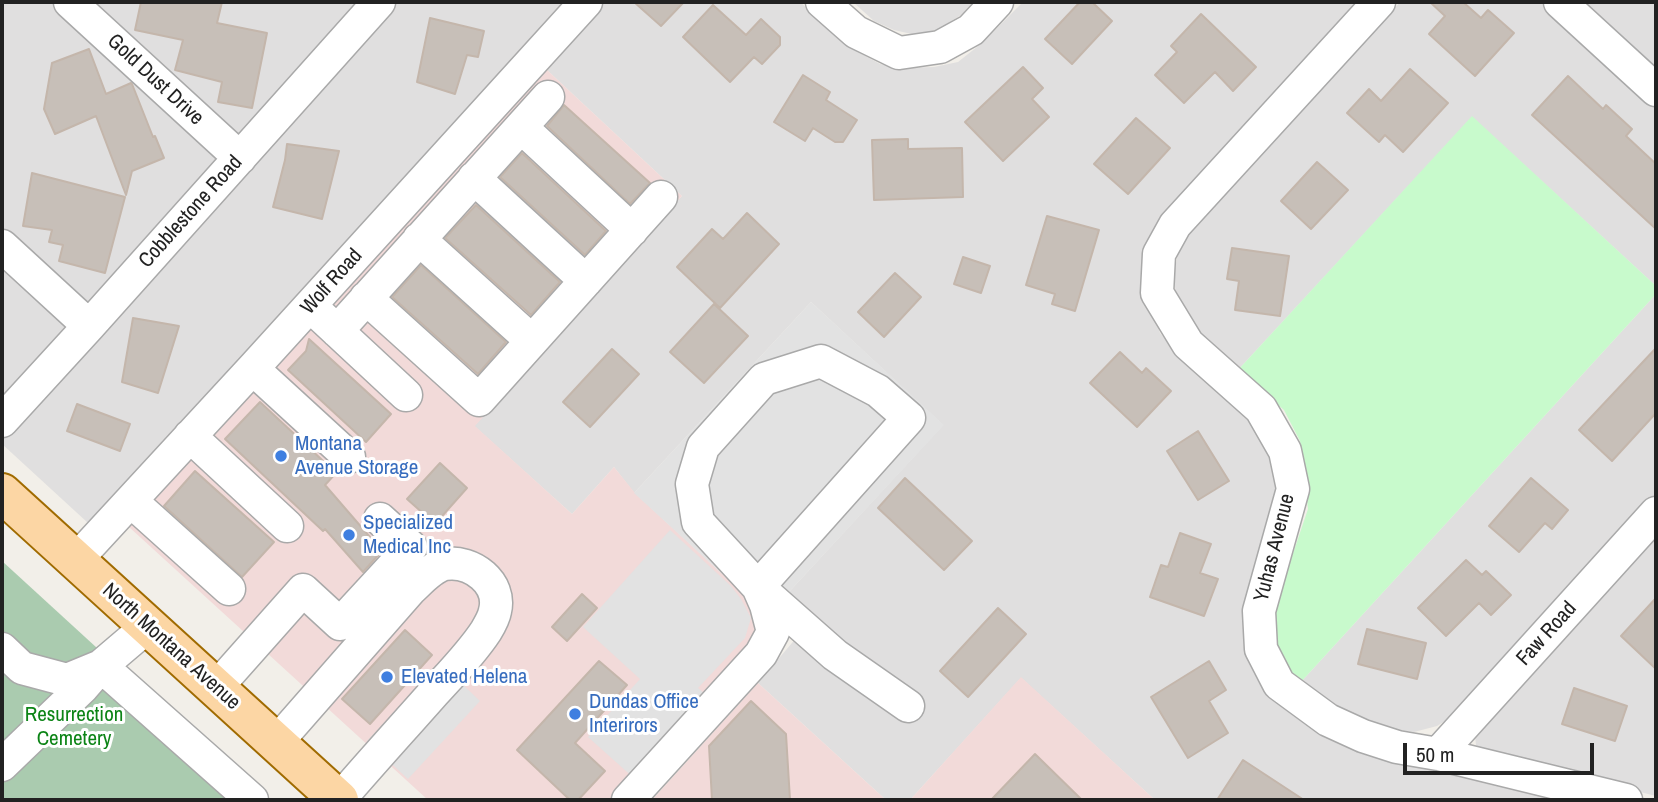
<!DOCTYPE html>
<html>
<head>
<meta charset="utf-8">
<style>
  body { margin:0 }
  #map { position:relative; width:1658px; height:802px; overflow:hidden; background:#f2efe9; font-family:"Archivo Narrow",sans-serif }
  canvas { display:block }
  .frame { position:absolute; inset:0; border:4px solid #222; pointer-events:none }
  .scale { position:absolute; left:1403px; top:743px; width:191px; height:32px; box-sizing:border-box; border:4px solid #222; border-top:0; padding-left:9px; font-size:21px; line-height:24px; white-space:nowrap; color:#222; -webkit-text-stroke:5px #fff; paint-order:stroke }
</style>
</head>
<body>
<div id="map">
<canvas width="1658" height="802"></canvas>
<div class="frame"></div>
<div class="scale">50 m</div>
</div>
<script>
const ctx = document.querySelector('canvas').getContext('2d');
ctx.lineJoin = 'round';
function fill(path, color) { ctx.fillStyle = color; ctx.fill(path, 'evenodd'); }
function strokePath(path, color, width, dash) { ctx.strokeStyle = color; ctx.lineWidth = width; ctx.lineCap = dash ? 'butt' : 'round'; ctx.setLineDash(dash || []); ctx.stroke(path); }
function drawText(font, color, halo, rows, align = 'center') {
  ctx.font = font + ' "Archivo Narrow",sans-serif'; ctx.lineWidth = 6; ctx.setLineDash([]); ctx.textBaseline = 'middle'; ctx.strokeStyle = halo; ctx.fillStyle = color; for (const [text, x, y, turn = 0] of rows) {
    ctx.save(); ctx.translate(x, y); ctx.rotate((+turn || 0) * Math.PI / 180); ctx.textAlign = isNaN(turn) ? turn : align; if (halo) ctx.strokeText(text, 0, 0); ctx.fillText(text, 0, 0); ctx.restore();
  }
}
const residential = new Path2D(`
  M2,2h584l-486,532 -98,-90z
  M604,2h196l51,46 29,16 22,4 32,-1 24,-5 24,-19 41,-41h339l-199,221 -12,84 9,26 17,19 71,66 17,25 13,40 -3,35 -24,62 -6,45 22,67 25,22 67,35 29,11 64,13 109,27h-406l-134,-122 -111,122h-24l-128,-117 56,-66 -26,-24 155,-168 -132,-123 -177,191 -20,-26 -42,47 -98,-88 208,-230 -135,-126 49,-55z
  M853,2h120l-12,13 -22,14 -23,6 -22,-5 -20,-9z
  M1400,2h140l116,106v178l-184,-169 -234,253 -50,-47 -12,-25 -2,-24 4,-21 13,-22z
  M1579,2h77v69z
  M1656,294v200l-197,218 -22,14 -23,6 -24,-3 -64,-28 -26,-18z
  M1656,537v259l-167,-42 -8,-3 -5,-6 -1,-9z`);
const commercial = new Path2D(`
  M547,70l135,126 -207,230 97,88 42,-47 21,26 121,112 5,25 -145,170h-188l-299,-273z
  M1021,677l134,123h-245z
  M758,683l128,117h-234z`);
const cemetery = new Path2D(`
  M2,561l261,239h-261z`);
const park = new Path2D(`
  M1472,116l184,170v8l-356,389 -18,-22 -10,-31 7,-35 29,-86 -8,-68 -16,-31 -46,-40z`);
const parking = new Path2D(`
  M811,302l133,123 -156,168 -32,12 -122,-112z
  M670,530l61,56 10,13 10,19 -6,20 -47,50 13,11 -75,81 -48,-43 52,-58 -57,-52z
  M440,663l40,38 -72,78 -41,-38z`);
const building = new Path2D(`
  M141,2h81l-5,21 50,10 -15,75 -34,-6 4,-20 -47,-12 8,-30 -48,-10z
  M634,2h50l-23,24z
  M1080,2h12l20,19 -40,43 -27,-25z
  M1430,2h33l18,16 7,-8 26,23 -39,43 -46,-42 16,-18z
  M713,5l33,30 15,-16 19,18v8l-18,19 -8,-7 -24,25 -47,-45z
  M1201,14l55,53 -23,24 -18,-19 -31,31 -29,-28 22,-23 -6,-6z
  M430,18l54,13 -6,26 -11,-2 -12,39 -38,-12z
  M89,49l17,45 25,-11 1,1 21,53 2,-1 9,22 -32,13 -6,24 -30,-79 -41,18 -11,-25 8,-46z
  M1023,67l20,21 -11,11 17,18 -46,44 -38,-39z
  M1410,69l38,34 -45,49 -18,-17 -6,7 -32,-29 22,-24 12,12z
  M803,75l27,17 -4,8 31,20 -14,22h-8l-22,-14 -8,13 -31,-19z
  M1568,76l35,33 3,-4 26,24 -6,7 30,28v65l-124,-114z
  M564,105l86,78 -20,21 -83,-78z
  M1136,118l34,30 -42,46 -34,-30z
  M908,139v10l54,-1 1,49 -89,3 -2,-60z
  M287,144l52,7 -17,68 -49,-12 12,-47z
  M522,153l84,78 -21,24 -85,-78z
  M1317,162l31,28 -37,39 -30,-28z
  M32,173l93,24 -20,76 -46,-12 4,-16 -14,-3 3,-12 -29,-4z
  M476,205l84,77 -29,33 -86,-77z
  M747,213l32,31 -59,64 -43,-41 35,-38 11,10z
  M1047,216l52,14 -24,81 -23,-7 3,-10 -29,-9z
  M1232,248l57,8 -9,60 -45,-6 4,-29 -12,-2z
  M963,257l27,9 -9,27 -27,-9z
  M421,265l85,77 -28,32 -86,-77z
  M895,273l26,24 -37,40 -26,-25z
  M714,304l34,32 -44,47 -34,-31z
  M133,318l46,8 -21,67 -36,-11z
  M309,339l82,75 -25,28 -78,-72 18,-19z
  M1656,348v65l-44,48 -33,-31z
  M612,349l27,25 -49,53 -27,-25z
  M1120,352l22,21 4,-5 25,23 -34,36 -47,-44z
  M260,402l76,71 -11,12 57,66 -19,21 -38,-43 -2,2 -98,-92z
  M77,404l53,20 -10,27 -53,-20z
  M1198,431l31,50 -31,19 -31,-49z
  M440,463l27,25 -32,36 -28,-25z
  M195,471l79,71 -32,35 -78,-71z
  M905,478l67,63 -28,29 -66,-62z
  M1531,478l37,32 -16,19 -7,-6 -26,29 -30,-26z
  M1180,533l31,11 -11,29 18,6 -14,37 -54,-19 11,-32 7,2z
  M1466,560l16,15 4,-4 25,24 -20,20 -12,-12 -33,33 -28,-28z
  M582,594l15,14 -30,33 -15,-14z
  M1656,598v71l-35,-33z
  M998,608l28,26 -58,63 -28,-26z
  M1367,629l59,14 -9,36 -59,-15z
  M405,630l27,25 -62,69 -28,-25z
  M599,661l28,24 -52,58 30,28 -27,29h-8l-53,-50z
  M1209,661l17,29 -17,11 19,32 -40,25 -37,-61z
  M1574,688l53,18 -12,35 -53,-17z
  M751,701l35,33 4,66h-78l-3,-54z
  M1035,754l47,46h-91z
  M1243,760l61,40h-87z`);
const minor = new Path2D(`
  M70,2l170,156
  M822,2l34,30 43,21 41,-6 31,-17 26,-28
  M1379,2l-204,223 -16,29 -2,39 31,51 73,65 24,42 8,38 -34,122 2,38 18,35 49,36 35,16 34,11 41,7 188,46
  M1560,2l96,88
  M521,127l111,103
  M474,178l112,103
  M419,239l113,102
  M2,246l87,80
  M366,298l113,102 182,-203
  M321,316l85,79
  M337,331l211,-234
  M253,369l96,88
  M2,421l87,-95 290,-324
  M190,436l97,90
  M131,501l98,88
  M76,560l179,-194 331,-364
  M758,587l151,-169 -31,-27 -57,-30 -57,18 -61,68 -11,37 6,38 60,65 77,68 73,51
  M2,649l20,19 45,12 34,-14 151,134
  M216,688l87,-98 37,34 71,-77 -31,-28
  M276,743l135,-154c10,-9 21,-22 34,-25 27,-4 57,19 50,47 -1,6 -6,15 -9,20 -15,23 -36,44 -55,65 -31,35 -62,69 -92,104
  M1438,754l218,-241
  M2,765l80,-77 19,-22 47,-40
  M628,800l133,-146 12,-22 -7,-27 -7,-16`);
const major = new Path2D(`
  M2,493l337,307`);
const markers = [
  [281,456,7,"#3f7fe0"],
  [349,535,7,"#3f7fe0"],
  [387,677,7,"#3f7fe0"],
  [575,714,7,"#3f7fe0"]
];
const streetNames = [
  ["Gold Dust Drive",155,80,43],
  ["Cobblestone Road",191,212,-48],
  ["Wolf Road",332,282,-48],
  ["Yuhas Avenue",1275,548,-76],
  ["Faw Road",1547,634,-48],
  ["North Montana Avenue",171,647,42]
];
const shopNames = [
  ["Montana",295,444],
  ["Avenue Storage",295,468],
  ["Specialized",363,523],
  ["Medical Inc",363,547],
  ["Elevated Helena",401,677],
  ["Dundas Office",589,702],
  ["Interirors",589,726]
];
const parkNames = [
  ["Resurrection",74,715],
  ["Cemetery",74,739]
];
fill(residential, '#e0dfdf');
fill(commercial, '#f2dad9');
fill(cemetery, '#aacbaf');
fill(park, '#c8facc');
fill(parking, '#e2e2e2');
fill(building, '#c7bfb8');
strokePath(building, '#c4b6ab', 2);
strokePath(minor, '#a9a9a9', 35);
strokePath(major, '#a06b00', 42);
strokePath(minor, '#fff', 32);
strokePath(major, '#fcd6a4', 38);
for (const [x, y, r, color] of markers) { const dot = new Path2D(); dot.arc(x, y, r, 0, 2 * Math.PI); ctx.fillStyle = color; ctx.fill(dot); strokePath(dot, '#fff', 2.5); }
drawText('21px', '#222', '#fff', streetNames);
drawText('21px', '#366cbe', '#fff', shopNames, 'left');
drawText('21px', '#0c8416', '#fff', parkNames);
</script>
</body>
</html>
